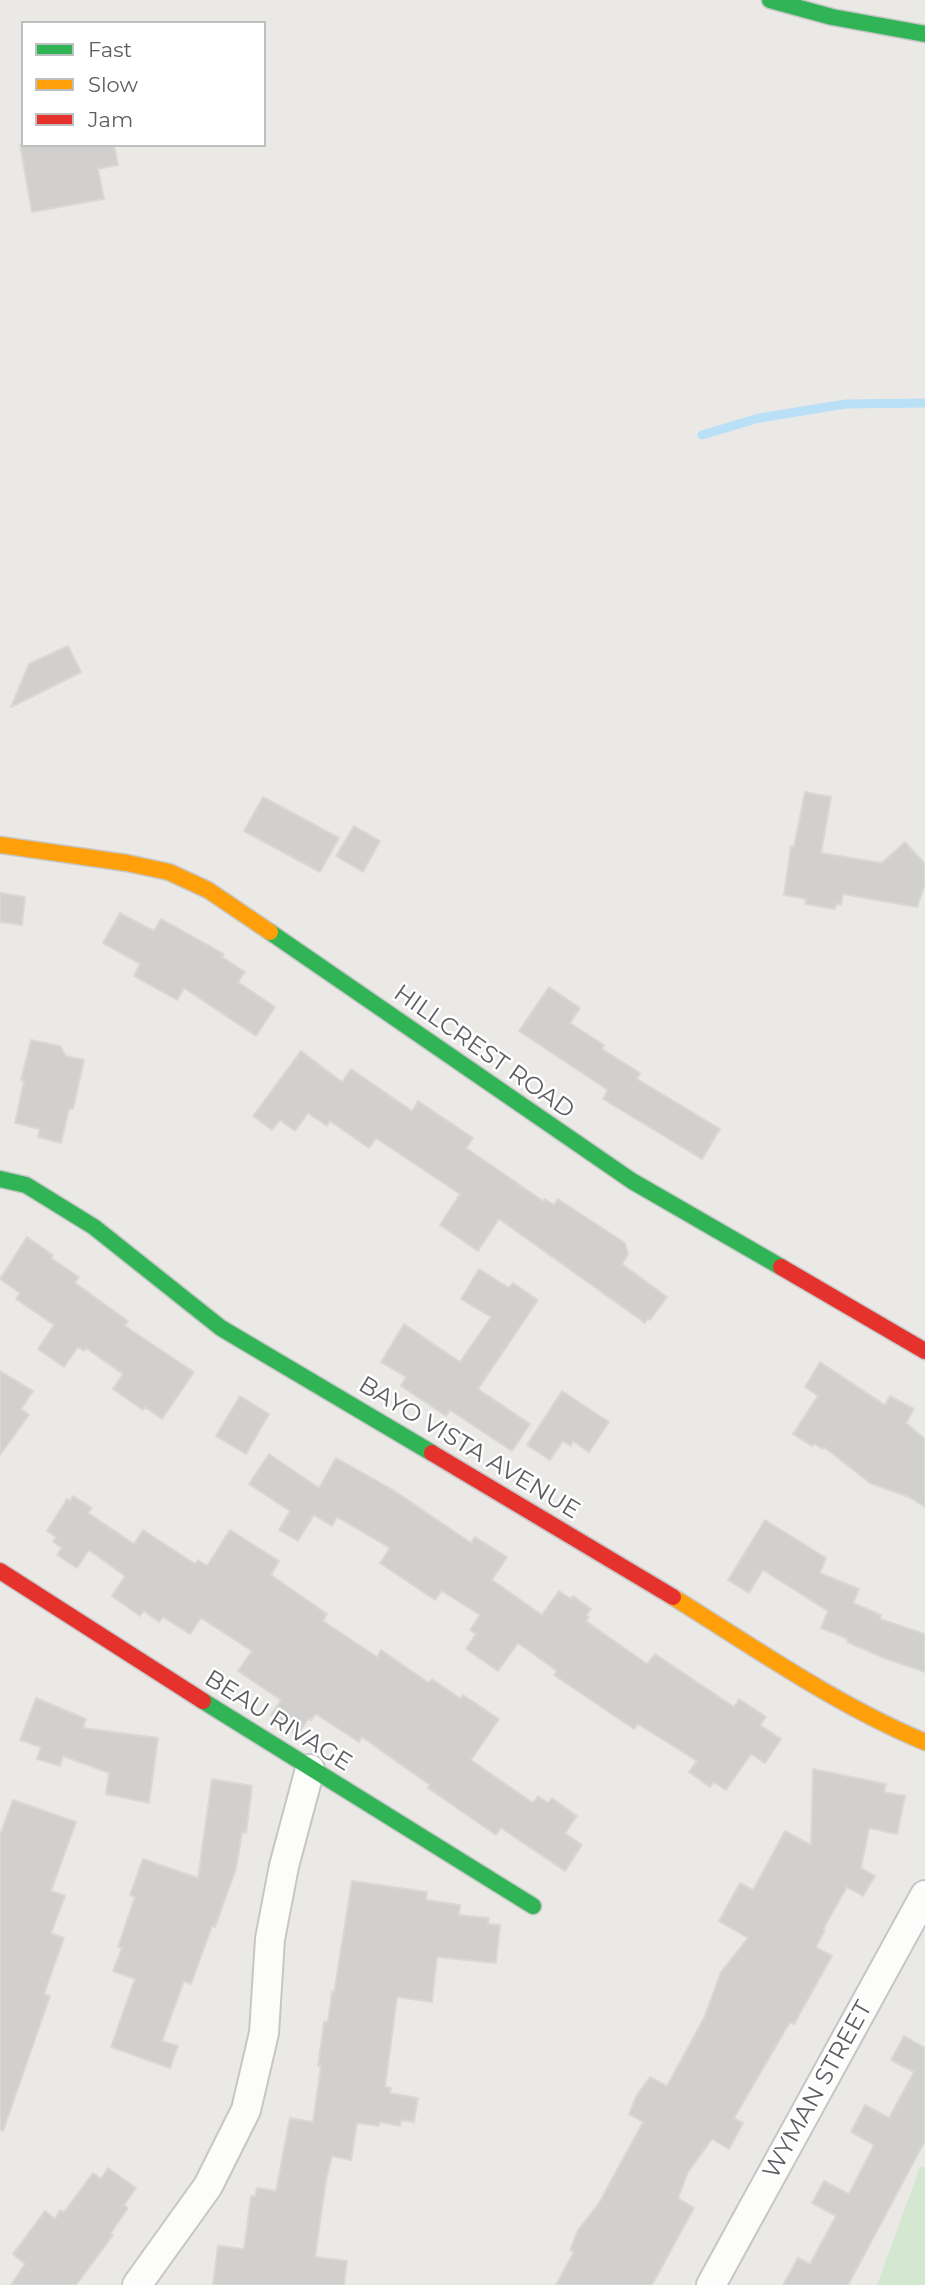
<!DOCTYPE html>
<html>
<head>
<meta charset="utf-8">
<style>
  body { margin:0 }
  #map { position:relative; width:925px; height:2285px; overflow:hidden; background:#ebe9e6; font-family:Montserrat,sans-serif }
  canvas { display:block }
  .legend { position:absolute; left:21px; top:21px; width:245px; height:126px; box-sizing:border-box; background:#fff; border:2px solid #bdbfc1; margin:0; padding:9px 12px; list-style:none; font-size:21px; color:#5b5f63 }
  .legend li { display:flex; align-items:center; gap:14px; height:35px }
  .legend b { width:35px; border:2px solid #bdbfc1 }
</style>
</head>
<body>
<div id="map">
<canvas width="925" height="2285"></canvas>
<ul class="legend">
<li><b style="height:9px;background:#30b455"></b>Fast</li>
<li><b style="height:9px;background:#ff9f0a"></b>Slow</li>
<li><b style="height:9px;background:#e5322d"></b>Jam</li>
</ul>
</div>
<script>
const ctx = document.querySelector('canvas').getContext('2d');
ctx.lineJoin = 'round';
function fill(path, color) { ctx.fillStyle = color; ctx.fill(path, 'evenodd'); }
function strokePath(path, color, width, dash) { ctx.strokeStyle = color; ctx.lineWidth = width; ctx.lineCap = dash ? 'butt' : 'round'; ctx.setLineDash(dash || []); ctx.stroke(path); }
function drawText(font, color, halo, rows, align = 'center') {
  ctx.font = font + ' Montserrat,sans-serif'; ctx.lineWidth = 5; ctx.setLineDash([]); ctx.textBaseline = 'middle'; ctx.strokeStyle = halo; ctx.fillStyle = color; for (const [text, x, y, turn = 0] of rows) {
    ctx.save(); ctx.translate(x, y); ctx.rotate((+turn || 0) * Math.PI / 180); ctx.textAlign = isNaN(turn) ? turn : align; if (halo) ctx.strokeText(text, 0, 0); ctx.fillText(text, 0, 0); ctx.restore();
  }
}
const green = new Path2D(`
  M920,2167h5v118h-48z`);
const stream = new Path2D(`
  M702,435l57,-17 87,-14 79,-1`);
const building = new Path2D(`
  M20,145h94l4,20 -20,4 6,30 -72,13z
  M68,646l13,26 -70,35 18,-43z
  M805,792l26,5 -10,56 61,10 23,-21 20,22v20l-8,23 -74,-13 -2,11 -5,-1 -1,5 -30,-5 1,-5 -22,-4 7,-49 3,1z
  M263,797l76,41 -19,34 -76,-41z
  M354,826l26,15 -17,31 -27,-16z
  M0,893l25,4 -3,28 -22,-3z
  M120,913l34,18 7,-12 63,35 -2,3 23,15 -7,10 37,25 -19,29 -72,-48 -7,12 -43,-24 6,-12 -37,-21z
  M549,987l31,21 -10,15 34,22 -2,4 38,24 -3,6 83,50 -18,30 -99,-60 5,-9 -89,-59z
  M31,1040l29,6 6,10 18,4 -11,49h-4l-8,34 -23,-6 2,-8 -25,-6 9,-42 -3,-1z
  M301,1051l41,31 9,-13 61,42 6,-10 55,37 -7,10 77,53 2,-2 9,6 4,-6 67,44 3,11 -6,10 45,33 -17,23 -2,-2 -3,5 -146,-104 -21,32 -38,-26 20,-31 -84,-56 -7,10 -39,-27 -3,5 -19,-13 -13,18 -15,-11 -8,10 -19,-14z
  M27,1237l26,18 -2,3 28,19 -4,6 53,38 -3,5 69,46 -32,47 -17,-12 -2,3 -30,-21 10,-15 -37,-26 -2,3 -6,-4 -14,20 -26,-18 16,-24 -38,-26 4,-6 -20,-14z
  M479,1269l30,19 4,-5 25,17 -60,89 52,35 -18,27 -62,-41 -4,6 -45,-30 5,-9 -25,-15 23,-38 56,38 31,-45 -30,-18z
  M820,1362l65,43 5,-9 24,13 -8,14 19,16v68l-16,-10 -39,-14 -46,-36 -1,2 -9,-5 -2,2 -19,-12 25,-38 -13,-9z
  M0,1371l33,20 -12,18 8,6 -29,40z
  M562,1391l47,31 -20,30 -16,-11 -2,5 -8,-5 -13,19 -23,-15z
  M240,1396l29,18 -23,40 -30,-18z
  M269,1454l50,34 17,-30 57,32 78,53 4,-6 32,20 -15,23 50,35 17,-24 12,8 2,-3 18,13 -5,6 3,2 -3,4 61,43 8,-10 79,53 5,-8 27,18 -6,8 21,14 -16,24 -14,-9 -25,36 -12,-8 -4,5 -21,-15 8,-11 -59,-37 -4,5 -80,-54 3,-4 -39,-28 -20,28 -32,-22 10,-15 -6,-4 10,-15 -38,-24 -7,9 -55,-37 10,-15 -53,-31 -5,9 -18,-11 -16,26 -19,-11 11,-19 -41,-27z
  M73,1496l19,12 -4,5 46,31 9,-14 52,34 3,-4 9,6 23,-36 49,31 -8,14 56,39 -4,7 54,36 4,-7 48,33 3,-4 29,20 2,-4 36,24 -28,41 62,43 5,-7 10,7 4,-5 25,18 -12,17 17,12 -17,26 -64,-43 -5,7 -68,-47 2,-3 -68,-48 -3,5 -43,-28 -5,6 -2,-2 -12,17 -26,-20 10,-15 -43,-29 14,-20 -51,-33 -11,16 -27,-17 -4,5 -15,-11 -4,5 -28,-20 13,-20 -36,-26 -12,18 -20,-13 5,-7 -9,-6 3,-5 -9,-6 20,-32 3,2z
  M765,1520l61,38 -6,15 39,16 -6,14 28,12 -1,4 45,15v38l-38,-13 -40,-17 1,-3 -27,-11 7,-17 -65,-41 -14,23 -21,-13z
  M36,1698l50,21 -3,9 75,10 -9,65 -43,-9 3,-21 -46,-17 -3,10 -23,-7 4,-12 -21,-7z
  M813,1769l73,15 -2,8 21,4 -8,38 -28,-6 -8,40 14,8 -12,20 -16,-9 -24,42 2,1 -9,17 16,9 -38,68 -4,-2 -56,96 9,5 -14,26 -17,-10 -24,33 -10,26 16,10 -42,77h-96l18,-33 -4,-2 8,-20 21,-27 44,-81 -14,-8 8,-19 13,-18 17,9 37,-68 17,-46 27,-34 -29,-17 21,-38 13,7 32,-59 26,14z
  M212,1779l40,7 -6,47 -4,-1 -6,37 -21,58 -3,-1 -21,58 -7,-3 -22,60 16,5 -8,22 -59,-21 24,-68 -22,-8 9,-23 -4,-1 17,-50 -5,-2 13,-36 55,19z
  M13,1800l63,22 -25,69 14,5 -14,37 13,5 -20,56 6,2 -47,135 -3,-1v-295z
  M352,1881l75,11 -1,8 34,5 -1,10 30,3 -1,6 12,1 -4,38 -59,-6 -5,45 -35,-5 -12,90 6,1 -1,5 28,5 -4,24 -13,-2 -1,6 -20,-4 -1,4 -22,-3 -6,37 -19,-4 -6,24 -11,77 32,4 -3,24h-131l5,-39 26,3 7,-53 4,1 2,-9 19,3 14,-73 23,4 8,-56h-3l6,-44h4l4,-30 2,1z
  M904,2036l21,12v93l-77,144h-65l15,-27 12,6 26,-48 -24,-13 12,-22 25,13 25,-49 -23,-13 14,-27 24,13 25,-46 -23,-12z
  M108,2168l28,20 -12,17 4,3 -18,26 3,1 -37,50h-65l14,-21 -12,-10 32,-43 10,8 5,-9 4,2 29,-39 8,6z`);
const street = new Path2D(`
  M137,2285l71,-99 38,-76 18,-77 6,-94 14,-73 26,-97
  M711,2285l214,-390`);
const fast = new Path2D(`
  M770,0l62,17 93,17
  M270,932l362,249 149,86
  M0,1179l26,6 68,42 127,101 211,125
  M203,1701l330,205`);
const slow = new Path2D(`
  M0,845l127,18 42,9 39,18 62,42
  M673,1597c82,51 163,108 252,145`);
const jam = new Path2D(`
  M781,1267l144,84
  M432,1453l241,144
  M0,1571l203,130`);
const streetNames = [
  ["HILLCREST ROAD",484,1052,35],
  ["BAYO VISTA AVENUE",469,1448,31],
  ["BEAU RIVAGE",278,1721,32],
  ["WYMAN STREET",818,2090,-61]
];
fill(green, '#d4e7d1');
strokePath(stream, '#b9e0f6', 9);
fill(building, '#d1d0cf');
strokePath(building, '#dad8d5', 2);
strokePath(street, '#c6c6c7', 32);
strokePath(fast, '#c7c7c8', 19);
strokePath(slow, '#c7c7c8', 19);
strokePath(jam, '#c7c7c8', 19);
strokePath(street, '#fcfcfb', 28);
strokePath(fast, '#30b455', 16);
strokePath(slow, '#ff9f0a', 16);
strokePath(jam, '#e5322d', 16);
drawText('24px', '#5b5f63', '#fff', streetNames);
</script>
</body>
</html>
